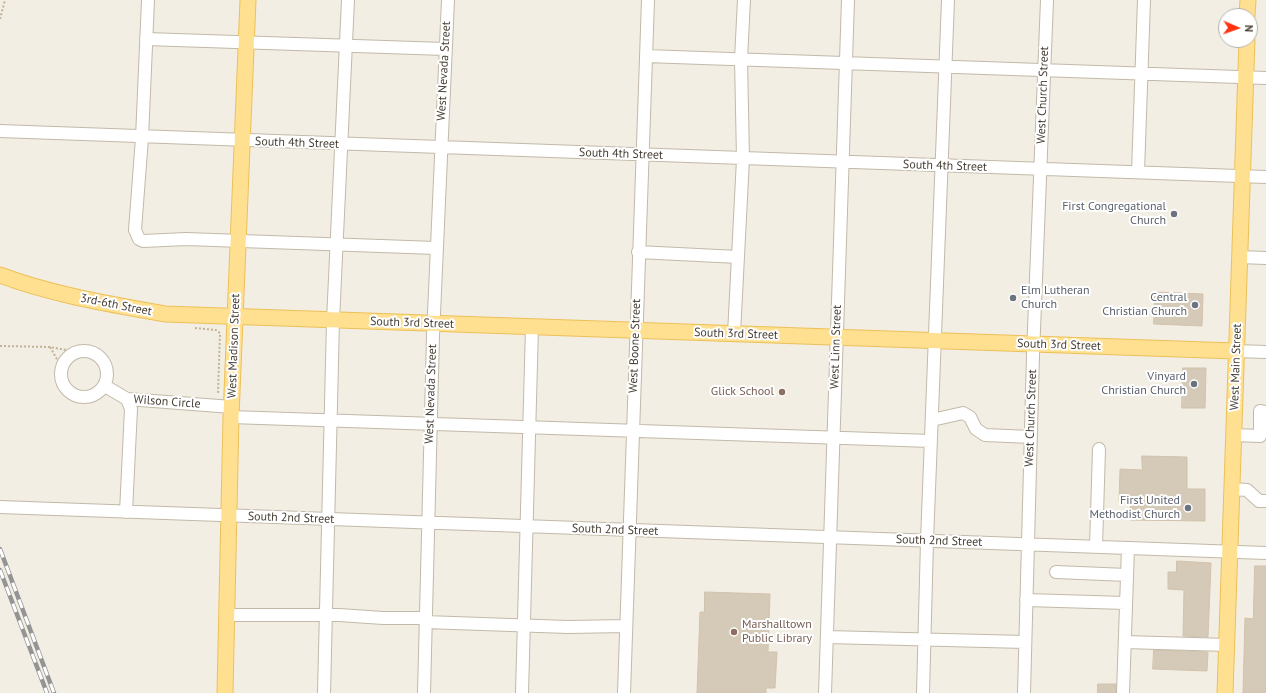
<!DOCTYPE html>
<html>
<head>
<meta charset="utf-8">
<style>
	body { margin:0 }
	#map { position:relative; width:1266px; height:693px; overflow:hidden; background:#f3eee3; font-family:"PT Sans",sans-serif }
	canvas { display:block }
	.north { position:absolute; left:1218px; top:8px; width:40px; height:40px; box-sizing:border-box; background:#fff; border:1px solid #b5b2ad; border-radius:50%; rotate:92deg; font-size:11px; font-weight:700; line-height:16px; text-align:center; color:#453e33 }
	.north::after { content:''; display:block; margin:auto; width:14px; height:18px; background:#ff330f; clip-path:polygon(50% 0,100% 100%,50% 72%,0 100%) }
</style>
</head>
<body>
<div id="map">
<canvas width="1266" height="693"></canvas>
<div class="north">N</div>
</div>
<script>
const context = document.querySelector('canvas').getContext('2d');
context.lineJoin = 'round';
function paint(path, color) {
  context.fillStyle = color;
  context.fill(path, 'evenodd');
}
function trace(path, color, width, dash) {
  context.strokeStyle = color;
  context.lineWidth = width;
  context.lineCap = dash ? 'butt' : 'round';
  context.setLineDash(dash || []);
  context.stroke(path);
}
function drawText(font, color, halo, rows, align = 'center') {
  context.font = font + ' "PT Sans",sans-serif';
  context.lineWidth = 4;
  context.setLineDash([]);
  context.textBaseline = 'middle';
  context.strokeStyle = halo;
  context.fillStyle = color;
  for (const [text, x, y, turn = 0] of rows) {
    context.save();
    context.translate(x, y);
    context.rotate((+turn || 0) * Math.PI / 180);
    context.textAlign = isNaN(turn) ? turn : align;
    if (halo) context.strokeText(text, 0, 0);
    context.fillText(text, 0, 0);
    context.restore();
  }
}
const building = new Path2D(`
	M1155,292L1203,294L1202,326L1154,324Z
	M1183,368H1206L1205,408H1182Z
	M1142,456L1187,457V489H1205V521L1130,520L1131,502L1119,501L1120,469L1142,470Z
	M1177,561L1211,563L1208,637L1183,636L1184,590L1168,589V572H1176Z
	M1255,566H1266V693H1243L1245,618L1253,619Z
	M705,592L770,594L768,652H777L775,688H766V693H697L700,612H704Z
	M1154,650L1208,652L1207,671L1153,669Z
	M1098,684H1116V693H1098Z`);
paint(building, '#d5cab8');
trace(building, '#d1c2ab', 1);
const minor = new Path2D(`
	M148,0L142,138L135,230L139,239L143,241L186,239L436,248
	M146,39L445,49
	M646,56L1266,78
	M0,131L1266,177
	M1138,172L1144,0
	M638,252L738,257
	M1239,257L1266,258
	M734,334L743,159L741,59L744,0
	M61 374a23 23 0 1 1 46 0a23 23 0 1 1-46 0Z
	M1236,351L1266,352
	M105,386L127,399L232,407
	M231,417L931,441
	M932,420L963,413L970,417L976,429L985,435L1031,437
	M1234,435L1260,436V411L1266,412
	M1232,489L1247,490L1259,501H1266
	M0,507L1266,553
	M126,512L131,409L127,399
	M1096,547L1099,449
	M1056,572L1127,575
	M1026,600L1126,603
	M227,615H339L383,618H426
	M425,622L568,627L626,626
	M827,637L1025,642
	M1125,642L1227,645
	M324,693L333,321L348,0
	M424,693L433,336L448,0
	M522,693L532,327
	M624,693L648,0
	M825,693L848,0
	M923,693L927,541L948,0
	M1024,693L1033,355L1047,0
	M1123,693L1128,548`);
const major = new Path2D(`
	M1247,16L1248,0
	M0,275C53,295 110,304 165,314L1236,351
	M225,693L231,417L248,0
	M1225,693L1247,40`);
trace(minor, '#c2b9a8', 14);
trace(major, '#ecc059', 17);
trace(new Path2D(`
	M0,19L5,0
	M195,328L216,330L220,333L218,394
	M0,346L50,347L77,352
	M50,347L62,368`), '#c2b296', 2, [2, 2]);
trace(minor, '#fff', 12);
trace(major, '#ffe091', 15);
const rail = new Path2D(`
	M0,549L54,693
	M0,570L47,693`);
trace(rail, '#949494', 4.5);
trace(rail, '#fff', 3, [9]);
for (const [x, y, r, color] of [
	[1174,214,4,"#6b7280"],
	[1013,298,4,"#6b7280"],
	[1195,305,4,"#6b7280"],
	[1194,384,4,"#6b7280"],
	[782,392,4,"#8d6e63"],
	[1188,508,4,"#6b7280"],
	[734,632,4,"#8d6e63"]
]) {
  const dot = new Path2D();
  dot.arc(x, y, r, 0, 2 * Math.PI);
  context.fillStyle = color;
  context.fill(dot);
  trace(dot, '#fff', 1.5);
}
drawText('12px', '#453e33', '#fff', [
	["West Nevada Street",444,71,-87],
	["West Church Street",1043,95,-88],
	["South 4th Street",297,143,2],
	["South 4th Street",621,154,2],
	["South 4th Street",945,166,2],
	["3rd-6th Street",116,305,11],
	["South 3rd Street",412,323,2],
	["South 3rd Street",736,334,2],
	["South 3rd Street",1059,345,2],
	["West Madison Street",234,346,-88],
	["West Boone Street",635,346,-88],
	["West Linn Street",836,347,-88],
	["West Main Street",1236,367,-88],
	["West Nevada Street",431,394,-88],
	["Wilson Circle",167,402,4],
	["West Church Street",1031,418,-88],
	["South 2nd Street",291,518,2],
	["South 2nd Street",615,530,2],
	["South 2nd Street",939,541,2]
]);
drawText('12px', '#5b616d', '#fff', [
	["First Congregational",1166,207],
	["Church",1166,221],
	["Elm Lutheran",1021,291,"left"],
	["Church",1021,305,"left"],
	["Central",1187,298],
	["Christian Church",1187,312],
	["Vinyard",1186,377],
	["Christian Church",1186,391],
	["First United",1180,501],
	["Methodist Church",1180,515]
], 'right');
drawText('12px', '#785e54', '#fff', [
	["Glick School",774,392],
	["Marshalltown",742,625,"left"],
	["Public Library",742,639,"left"]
], 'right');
</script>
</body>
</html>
